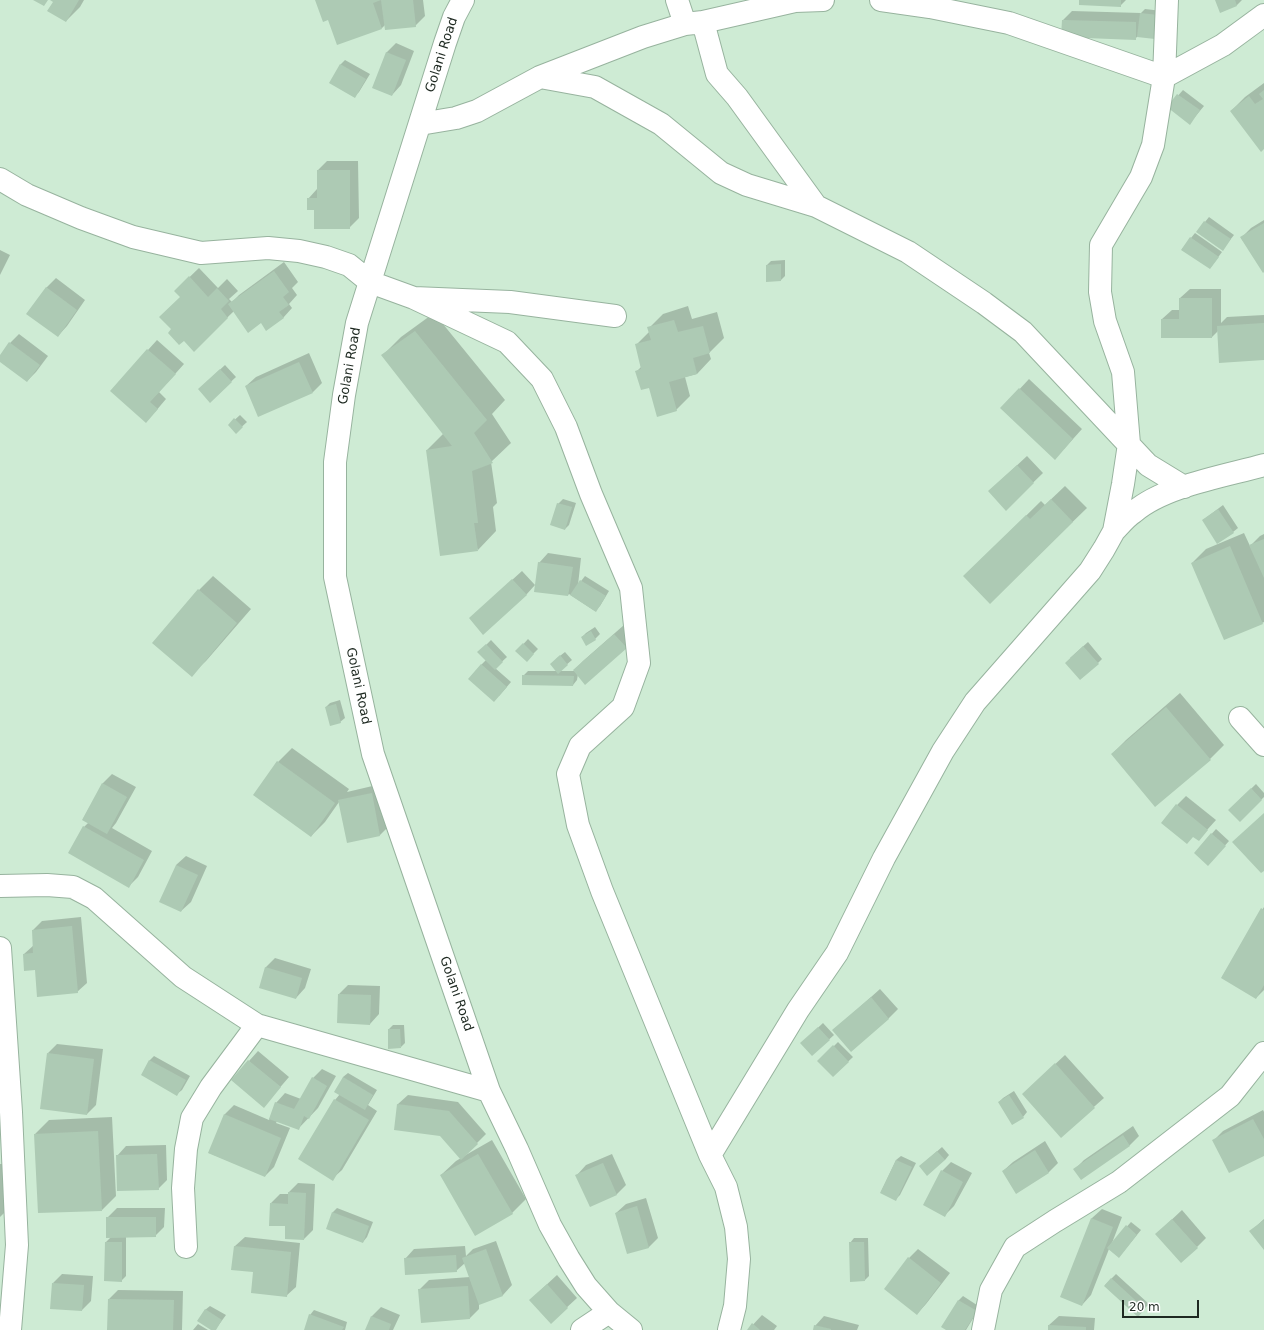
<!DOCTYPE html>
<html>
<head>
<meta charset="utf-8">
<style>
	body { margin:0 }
	#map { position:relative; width:1264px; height:1330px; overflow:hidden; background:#ceebd4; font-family:"DejaVu Sans",sans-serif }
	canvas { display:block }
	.scale { position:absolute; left:1122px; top:1300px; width:77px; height:18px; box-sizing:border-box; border:2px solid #1e2921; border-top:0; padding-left:5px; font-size:12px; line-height:14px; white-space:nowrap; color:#1e2921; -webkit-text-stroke:3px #fff; paint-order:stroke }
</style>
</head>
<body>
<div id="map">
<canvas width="1264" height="1330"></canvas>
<div class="scale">20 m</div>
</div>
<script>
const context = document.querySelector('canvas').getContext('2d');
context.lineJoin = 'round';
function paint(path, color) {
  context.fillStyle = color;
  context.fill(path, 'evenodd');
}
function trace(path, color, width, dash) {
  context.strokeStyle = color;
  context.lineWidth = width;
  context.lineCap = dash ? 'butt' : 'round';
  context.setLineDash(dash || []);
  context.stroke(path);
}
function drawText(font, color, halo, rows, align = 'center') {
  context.font = font + ' "DejaVu Sans",sans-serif';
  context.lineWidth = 4;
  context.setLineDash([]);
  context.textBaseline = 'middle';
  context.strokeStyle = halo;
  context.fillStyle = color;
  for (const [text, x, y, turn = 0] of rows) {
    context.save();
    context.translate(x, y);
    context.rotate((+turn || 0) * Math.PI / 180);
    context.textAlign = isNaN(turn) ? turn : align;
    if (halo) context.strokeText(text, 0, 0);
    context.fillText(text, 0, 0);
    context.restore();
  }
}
paint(new Path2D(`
	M52,0H84L80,7L66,21L54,1Z
	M316,0H423L425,16L415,26L385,25L382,28L329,19Z
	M1080,0H1126L1120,6Z
	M1216,0H1242L1237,5L1221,12Z
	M1145,9L1162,11L1135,39L1063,20L1072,11L1141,13Z
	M396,43L414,51L401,85L392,95L386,53Z
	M345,60L370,74L359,92L355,96L331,82L341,64Z
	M1264,83V148L1231,111L1245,97Z
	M1183,90L1204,106L1190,123L1168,107Z
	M327,161H358L359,218L349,228L315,209L308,199L317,189L318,170Z
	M1209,217L1234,235L1223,249L1197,232Z
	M1264,220V271L1241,238L1251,228Z
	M1195,233L1222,252L1210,268L1182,249Z
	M0,250L10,255L0,275Z
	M785,260V276L781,280L767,281V265L771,261Z
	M284,262L298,282L292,288L297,295L289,304L292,308L283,318L261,322L234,311L194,350L173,329L181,297L175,291L199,268L218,288L227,279L238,291L229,299L232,302L239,295Z
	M56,278L85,300L67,326L58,336L46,288Z
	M1190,289H1221V323L1227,317L1264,315V359L1218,331L1212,337H1162V319L1172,310H1180V298Z
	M688,306L692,319L717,312L724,338L709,353L711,359L697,374L685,377L690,396L676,410L650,386L637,371L642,366L636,345L650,331L649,328L663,314Z
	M434,313L505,400L492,414L511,443L491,462L497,503L493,507L496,531L478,550L427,450L444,433L383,355L401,337Z
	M19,334L48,356L36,372L27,381L0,360V357L10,343Z
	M157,340L184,364L159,392L166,399L155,412L111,391Z
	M309,353L322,383L313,392L246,386L256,377Z
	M225,365L236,377L210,401L199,389Z
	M1029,379L1082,429L1064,449L1002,408Z
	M240,415L247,422L236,432L229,425Z
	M1027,456L1043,473L1006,509L999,482Z
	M1065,486L1087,508L990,602L979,562L1041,501L1045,505Z
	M563,499L576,503L569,525L565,529L558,504Z
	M1223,505L1238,528L1233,532L1203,520Z
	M1244,533L1250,546L1260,536L1264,534V622L1225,639L1192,563L1206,549Z
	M548,553L581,558L578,585L585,576L609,591L600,606L595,611L569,594L568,595L539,563Z
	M522,571L535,585L526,595L470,618Z
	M213,576L251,609L206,661L191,675L199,590Z
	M624,625L635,638L626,647L578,674L577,680L573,685L523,676L528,671H558L556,659L565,652L572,660L559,671H575L574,670L583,661Z
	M595,627L600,634L595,639L586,644L582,637L586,633Z
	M528,639L538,649L527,660L517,651Z
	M491,640L507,657L495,668L511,682L499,696L481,665L486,660L479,652Z
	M1088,642L1102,659L1098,663L1070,658Z
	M1180,693L1224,745L1210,759L1112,754L1126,740Z
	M340,700L345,718L340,722L326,707L330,703Z
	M292,748L349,789L347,792L381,784L389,826L380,835L348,842L339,802L325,822L311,836L278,762Z
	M112,774L136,787L116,823L112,828L152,851L138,877L129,886L84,827L89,822L83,819L103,783Z
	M1256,784L1264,793V797L1240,820L1229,810Z
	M1186,796L1216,820L1198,840L1177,805Z
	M1216,829L1229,841L1212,860L1195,853Z
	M186,856L207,866L191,902L181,911L176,865Z
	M1264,907V990L1256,998L1222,977Z
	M81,917L87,983L77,992L36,969L24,954L34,945L33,930L42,921Z
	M275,958L311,969L305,988L296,998L260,987L266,967Z
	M348,985L380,986L379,1014L370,1024L339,994Z
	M880,989L898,1009L888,1019L834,1030Z
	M823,1023L834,1035L812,1055L806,1039Z
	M393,1025H404L405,1043L401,1047L389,1029Z
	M838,1042L853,1057L833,1076L819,1061Z
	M57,1044L103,1049L96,1105L87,1114L48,1053Z
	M258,1051L289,1077L264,1106L249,1061Z
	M1065,1055L1104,1098L1061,1136L1023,1094Z
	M154,1056L190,1076L182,1090L177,1094L142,1075L150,1060Z
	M322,1069L336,1076L318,1108L298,1129L277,1121L276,1123L290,1128L274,1167L265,1176L209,1153L225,1114L234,1105L269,1120L276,1103L285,1093L301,1099L313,1078Z
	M348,1073L377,1090L368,1105L377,1111L342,1170L332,1179L335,1100L340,1094L343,1077Z
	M1014,1091L1027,1112L1023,1117L999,1102L1003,1098Z
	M408,1095L458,1102L486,1134L464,1156L492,1140L526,1199L512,1213L441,1175L456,1161L461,1158L440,1135L395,1129L398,1104Z
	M1263,1110L1264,1112V1154L1214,1140L1223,1131Z
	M112,1117L116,1196L102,1210L35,1134L49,1120Z
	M1133,1126L1139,1136L1130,1145L1081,1178L1075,1169L1084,1160Z
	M1045,1141L1058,1163L1049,1172L1017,1192L1003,1171L1013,1162Z
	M166,1145L167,1180L158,1189L117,1156L126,1146Z
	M942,1147L949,1155L945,1160L925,1162Z
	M612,1154L626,1185L617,1194L590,1206L577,1175L586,1165Z
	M901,1156L916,1163L900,1195L896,1199L881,1192L896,1160Z
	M951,1162L972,1173L954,1206L944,1216L942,1171Z
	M0,1164H4L6,1211L0,1217Z
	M298,1183L315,1184L313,1230L304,1239H286V1225L271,1203L280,1194H289V1192Z
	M646,1198L658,1238L649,1247L628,1253L616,1213L626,1204Z
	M117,1208H165L164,1227L155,1236L126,1237V1276L121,1281L106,1242L111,1237L107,1218Z
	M337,1208L373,1222L367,1237L363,1242L327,1228L333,1212Z
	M1102,1209L1122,1217L1112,1243L1131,1222L1141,1230L1123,1252L1109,1249L1091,1295L1082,1305L1061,1296L1092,1218Z
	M1182,1210L1206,1238L1197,1247L1166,1225Z
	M1264,1219V1248L1251,1231Z
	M245,1237L300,1243L296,1287L286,1296L254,1271L232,1269L235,1246Z
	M854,1238H868L869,1276L865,1280L850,1243Z
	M496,1241L512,1285L503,1295L479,1304V1309L470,1318L419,1290L429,1280L470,1277L465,1263L456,1271L405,1259L414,1249L465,1246L466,1256L473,1249Z
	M918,1249L950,1273L926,1304L917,1314L909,1258Z
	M62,1274L93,1276L91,1301L82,1310L53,1283Z
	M1116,1274L1149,1304L1138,1315L1105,1285Z
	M557,1275L577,1298L551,1322L530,1300Z
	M118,1290L183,1291L182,1330H108L109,1299Z
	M963,1296L980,1307L966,1330H948L943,1326L959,1300Z
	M210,1306L226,1315L215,1330H213L205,1310Z
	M381,1307L400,1315L393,1330H366L372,1316Z
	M314,1310L347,1322L345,1330H305L310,1315Z
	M762,1315L777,1326L774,1330H748Z
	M824,1316L859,1325L857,1330H814L815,1326Z
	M1059,1316L1095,1318L1094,1330H1049V1325Z
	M198,1324L208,1330H193Z`), '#0003');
paint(new Path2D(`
	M33,0H48L44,6Z
	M50,0H79L66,22L47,11L53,2Z
	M315,0H381L373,3L382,29L337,45L328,20L323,22Z
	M381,0H413L416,27L385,30Z
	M1079,0H1121V7L1079,5Z
	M1215,0H1235L1237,6L1220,13Z
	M1140,13L1158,15L1155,39L1137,37Z
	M1062,20L1136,22V40L1061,37Z
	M386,52L406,60L392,96L372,88Z
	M340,64L366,79L355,98L329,83Z
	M1264,90V149L1261,152L1230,111L1249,96L1255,104L1263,99L1259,94Z
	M1177,94L1200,110L1190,125L1167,107Z
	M317,170H350V229H314V210H307V198H317Z
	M1204,221L1231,239L1223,251L1196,232Z
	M1264,223V272L1263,273L1240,237Z
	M1190,237L1219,257L1210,269L1181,250Z
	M781,264V281L766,282V265Z
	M274,271L289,292L283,297L289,305L279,312L284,318L266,331L261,323L248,333L228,304Z
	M189,276L208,297L217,288L229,301L221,309L228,318L194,352L184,341L179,345L168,333L171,329L159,317L180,297L174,291Z
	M46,287L77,310L58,337L26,314Z
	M1179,298H1212V338H1161V319H1179Z
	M674,320L678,332L703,326L710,353L693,358L697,374L669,382L677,411L657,417L649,388L641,390L635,371L641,369L635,344L651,340L647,327Z
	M1264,323V360L1219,363L1217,326Z
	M415,331L487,420L474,433L493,463L472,471L478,523H474L478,551L440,556L426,450L452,446L381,355Z
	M9,342L40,365L27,382L0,362V355Z
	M147,349L176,374L150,402L158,409L146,423L110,391Z
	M299,362L313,393L258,417L245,386Z
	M220,369L232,382L210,403L198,389Z
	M1019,388L1073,439L1055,460L1000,408Z
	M234,418L243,427L236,434L228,425Z
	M1017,465L1034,483L1006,511L988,491Z
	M1051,499L1073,522L990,604L963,576L1026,515L1030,519Z
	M557,503L572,507L565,530L550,525Z
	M1218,509L1234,533L1217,544L1202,520Z
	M1264,539V578L1249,545Z
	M1230,546L1263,624L1224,640L1191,563Z
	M538,562L573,567L568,596L534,592Z
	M512,579L527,595L483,635L469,618Z
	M580,580L606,596L596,612L570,595Z
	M198,589L237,623L192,677L152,643Z
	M591,631L596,640L586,646L581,637Z
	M614,634L627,648L585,685L573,670Z
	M523,643L534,654L527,662L515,651Z
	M486,644L503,662L495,670L477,652Z
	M1083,646L1099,664L1080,680L1065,663Z
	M560,655L568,665L558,674L550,664Z
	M481,664L507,687L494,702L468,679Z
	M522,675L574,676L573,686L522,685Z
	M336,704L341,723L330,726L325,707Z
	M1166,707L1211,760L1155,807L1111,754Z
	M277,761L335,803L311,837L253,795Z
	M102,783L127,797L107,834L82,820Z
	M1251,788L1262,800L1240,822L1228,810Z
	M372,793L380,836L347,843L338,800Z
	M1176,804L1208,830L1199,841L1193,837L1187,844L1161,823Z
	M1264,813V871L1261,873L1232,842Z
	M83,826L144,860L129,888L68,853Z
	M1211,833L1226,846L1208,866L1194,853Z
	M176,865L198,875L181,912L159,902Z
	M1261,908L1264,910V985L1256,999L1221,978Z
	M72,926L78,993L37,997L35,970L24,971L23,954L33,953L32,930Z
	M265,967L302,978L296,999L259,988Z
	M338,994L371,995L370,1025L337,1023Z
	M871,997L889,1019L851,1052L832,1030Z
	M818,1027L830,1040L812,1056L800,1043Z
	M388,1029H400L401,1048L388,1049Z
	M833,1045L849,1062L833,1077L817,1061Z
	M47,1053L94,1059L87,1115L40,1109Z
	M149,1060L186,1080L177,1096L141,1075Z
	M248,1060L281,1087L264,1108L231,1080Z
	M1055,1063L1095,1108L1061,1138L1022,1094Z
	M312,1077L327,1086L309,1119L304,1116L299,1130L269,1119L275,1102L294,1109Z
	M343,1077L373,1095L365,1110L334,1092Z
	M1009,1095L1024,1118L1012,1125L998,1102Z
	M334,1099L369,1120L333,1181L298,1159Z
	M397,1104L449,1111L478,1144L461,1160L440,1136L394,1130Z
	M224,1114L281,1138L265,1177L208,1153Z
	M1253,1119L1264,1139V1156L1229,1173L1212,1140Z
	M98,1131L102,1211L38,1213L34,1134Z
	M1123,1135L1130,1146L1081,1180L1073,1169Z
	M1035,1150L1049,1173L1016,1194L1002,1171Z
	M937,1151L945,1160L927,1176L919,1166Z
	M157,1154L159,1190L117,1191L116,1155Z
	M478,1154L513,1214L475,1236L440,1175Z
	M896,1160L912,1167L896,1201L880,1193Z
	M603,1163L617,1195L590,1207L575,1175Z
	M941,1170L963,1182L945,1217L923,1205Z
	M288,1192L306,1193L304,1240L285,1239V1226H269L270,1203L288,1204Z
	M637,1206L649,1248L627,1254L615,1213Z
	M332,1212L369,1226L363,1243L326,1229Z
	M106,1217H156V1237L106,1238Z
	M1091,1218L1113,1227L1082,1306L1060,1297Z
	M1172,1219L1198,1248L1181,1263L1155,1234Z
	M1264,1220V1250L1249,1231Z
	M1126,1225L1137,1235L1119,1258L1107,1248Z
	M105,1242H122V1282L104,1281Z
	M849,1242H864L865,1281L850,1282Z
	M234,1246L291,1252L287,1297L251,1293L253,1272L231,1270Z
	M486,1249L503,1296L479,1305L462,1258Z
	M456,1255L457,1272L405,1275L404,1258Z
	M908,1257L941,1283L917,1315L884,1289Z
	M1111,1278L1145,1309L1138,1317L1104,1286Z
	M52,1283L84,1285L82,1311L50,1309Z
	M547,1284L568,1308L551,1324L529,1300Z
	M468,1286L470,1319L421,1323L418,1289Z
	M108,1299L174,1300L173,1330H107Z
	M958,1300L977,1311L965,1330H946L941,1327Z
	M205,1309L222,1320L216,1330H211L197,1321Z
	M309,1314L344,1327L342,1330H304Z
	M371,1316L391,1324L389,1330H365Z
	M752,1323L760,1330H747Z
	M814,1325L831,1329V1330H813Z
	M1048,1325L1086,1327V1330H1048Z`), '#adcab4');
const minor = new Path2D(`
	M463,0L454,17L445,43L357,323L344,395L335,462V577L373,754L489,1091L517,1149L550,1225L569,1259L586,1286L609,1312L631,1330
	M677,0L685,24
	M881,0L930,7L1009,23L1164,77L1223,45L1264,15
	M703,22L717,74L737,97L816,206L908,252L984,303L1023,332L1148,465L1184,487
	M540,77L595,87L661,124L721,173L747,185L816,206
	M420,124L456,118L477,111L540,77L643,37L685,24L703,22L795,1L823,0
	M0,179L27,195L81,218L133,237L201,253L268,248L299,251L326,257L349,265L370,282L414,298L510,302L615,316
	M414,298L507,342L542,379L566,427L591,494L631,588L639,663L623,707L580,746L568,774L578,825L602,891L710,1155L726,1187L736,1227L739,1259L735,1306L729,1330
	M1114,531C1120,525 1126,517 1134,512C1164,486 1225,476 1264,465
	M1240,718L1264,745
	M0,886L47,885L73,887L94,898L183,977L257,1025L489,1091
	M0,948L11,1112L17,1245L10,1330
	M710,1155L798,1010L837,953L884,858L943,751L975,702L1090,571L1104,549L1114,531L1123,484L1129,444L1123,372L1105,321L1100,292L1101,245L1141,177L1153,145L1164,77L1167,0
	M186,1247L183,1188L186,1149L192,1118L211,1087L257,1025
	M582,1330L609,1312
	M983,1330L991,1290L1015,1247L1055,1221L1119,1182L1230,1096L1264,1053`);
trace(minor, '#97b39e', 24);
trace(minor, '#fff', 22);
drawText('13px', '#1e2921', '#fff', [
	["Golani Road",442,55,-72],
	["Golani Road",350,366,-80],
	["Golani Road",358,686,78],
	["Golani Road",456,994,71]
]);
</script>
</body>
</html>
